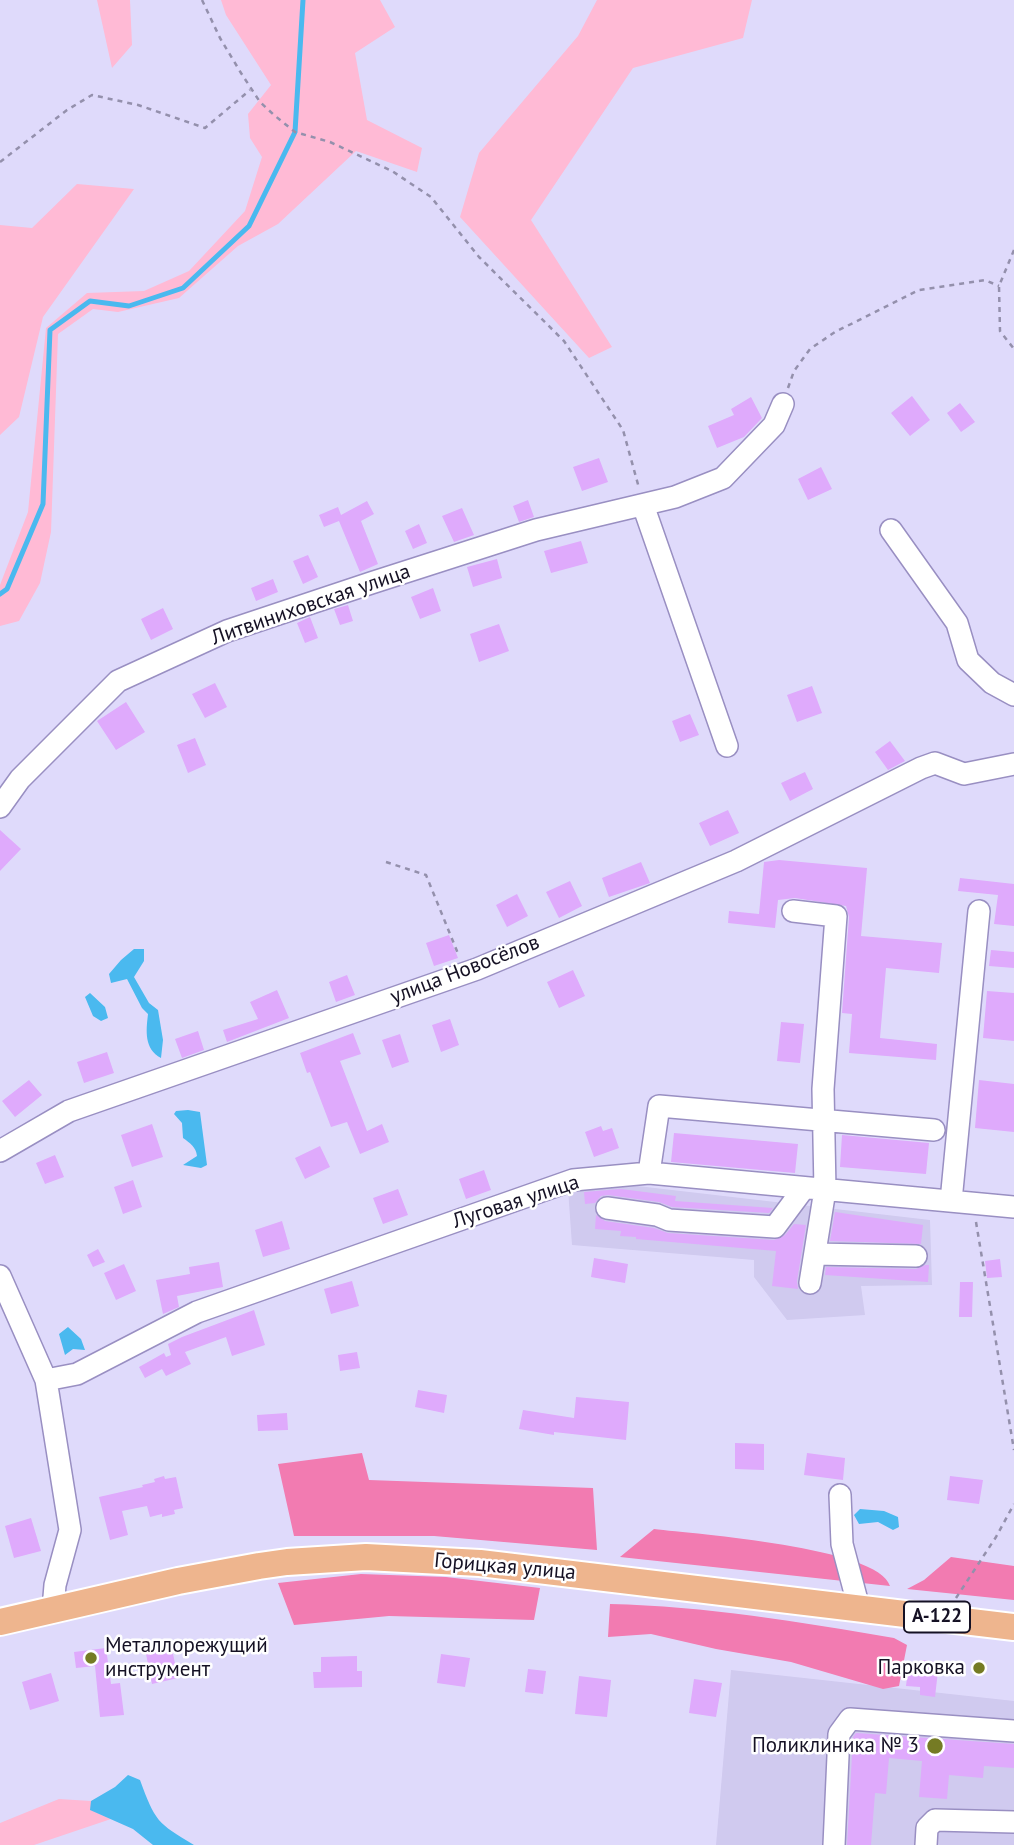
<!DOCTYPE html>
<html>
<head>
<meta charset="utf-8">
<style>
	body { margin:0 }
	canvas { display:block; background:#dfdafb }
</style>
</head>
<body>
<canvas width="1014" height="1845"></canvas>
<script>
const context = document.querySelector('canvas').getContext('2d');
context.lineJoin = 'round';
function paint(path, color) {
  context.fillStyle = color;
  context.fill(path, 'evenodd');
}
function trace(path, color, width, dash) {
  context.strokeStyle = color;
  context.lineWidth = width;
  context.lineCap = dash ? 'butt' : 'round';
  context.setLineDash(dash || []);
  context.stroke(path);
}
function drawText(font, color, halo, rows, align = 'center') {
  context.font = font + ' "PT Sans",sans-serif';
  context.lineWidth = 5;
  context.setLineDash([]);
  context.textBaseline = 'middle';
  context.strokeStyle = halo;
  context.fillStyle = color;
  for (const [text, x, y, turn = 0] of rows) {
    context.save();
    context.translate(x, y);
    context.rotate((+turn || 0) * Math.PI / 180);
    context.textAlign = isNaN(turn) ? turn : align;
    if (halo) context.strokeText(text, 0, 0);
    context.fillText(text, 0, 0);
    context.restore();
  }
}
paint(new Path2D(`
	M612,1183L930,1220L932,1285L861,1286L865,1315L787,1320L754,1277V1260L572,1245L568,1189Z
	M731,1670L1014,1701V1845H716Z`), '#d0caef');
paint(new Path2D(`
	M97,0H130L132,45L112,68Z
	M221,0H380L395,27L355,53L367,120L422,148L417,172L356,151L278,224L238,246L179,298L118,312L93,309L58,334L51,532L40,583L19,621L0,626V585L28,512L46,328L87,293L144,291L189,271L245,211L262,157L250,138L248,114L271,85L226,15Z
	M597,0H752L743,38L633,68L531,220L612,347L589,358L460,217L479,153L578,36Z
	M77,184L134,189L43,317L19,417L0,435V225L32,228Z
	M59,1799L91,1801V1810L111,1819L34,1845H0V1823Z`), '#ffbad5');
paint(new Path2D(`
	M362,1453L369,1480L593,1488L597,1550L434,1536H294L278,1464Z
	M654,1529C695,1534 879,1547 890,1586L620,1557Z
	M951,1557L1014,1566V1600L907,1589L924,1580Z
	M361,1574L446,1577L540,1588L534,1620L389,1616L294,1625L278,1583Z
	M610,1604C705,1606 800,1622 894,1638L907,1645L899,1686L883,1689L791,1662L716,1649L651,1634L608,1637Z`), '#f27bb1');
paint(new Path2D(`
	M134,949H144V961L134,977L149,1003L158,1010L163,1040L161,1058C144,1049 146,1031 148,1014L142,1008L127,979L111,983L109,974L121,960Z
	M90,993L105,1007L108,1018L101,1021L93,1016L85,997Z
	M188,1110L200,1112L207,1165L201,1168L183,1165L197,1156C196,1147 190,1143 183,1138L182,1123L174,1114L176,1111Z
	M68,1327L81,1339L85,1350L73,1349L65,1355L59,1334Z
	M860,1509L884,1511L898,1517L899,1527L893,1530L878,1522L859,1524L854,1515Z
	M128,1775L140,1780C155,1821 157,1823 194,1845H153L133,1829L90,1810L91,1801L115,1787Z`), '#4ab9ef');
trace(new Path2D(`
	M0,594L7,589L43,504L50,330L90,301L129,306L183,288L249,226L295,132L303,0`), '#4ab9ef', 5);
paint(new Path2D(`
	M912,396L930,420L910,436L891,413Z
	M751,397L762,418L744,437L717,448L708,426L734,415L731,409Z
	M960,403L975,422L961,432L947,413Z
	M599,458L608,482L582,491L573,467Z
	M821,467L832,489L808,500L798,479Z
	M528,500L534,517L519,522L513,506Z
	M367,501L374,514L361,521L378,564L360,572L339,521L324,527L319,515L338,507L341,515Z
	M462,508L474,535L454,542L442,516Z
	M419,524L427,543L413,549L405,531Z
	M581,541L588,563L551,573L544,551Z
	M308,555L318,577L303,584L293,561Z
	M497,559L502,578L473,587L467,567Z
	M273,579L278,592L256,601L251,588Z
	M433,588L441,611L420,619L411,597Z
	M348,605L353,621L340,625L334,609Z
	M163,608L173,629L151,640L141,619Z
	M310,617L318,638L305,643L297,623Z
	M499,624L509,651L479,662L470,634Z
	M215,683L227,707L205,718L192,694Z
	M812,686L822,713L797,722L787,695Z
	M126,702L145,732L116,750L97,721Z
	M690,714L699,735L680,742L672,721Z
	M195,738L206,765L188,773L177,745Z
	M890,741L905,761L888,770L875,752Z
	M805,772L813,789L790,801L781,783Z
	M728,810L739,833L710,846L699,823Z
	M0,830L21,849L0,871Z
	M779,860L867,868L861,936L942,943L939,973L886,968L880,1038L937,1044L936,1060L849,1053L852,1014L842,1013L849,917L846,906L795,898L778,900L775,928L728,923L729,911L759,914L764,862Z
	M641,862L650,883L609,897L602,878Z
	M960,878L1014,884V926L994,924L998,895L958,891Z
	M570,881L582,906L559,918L546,892Z
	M517,894L528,916L507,927L496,905Z
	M449,935L458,958L434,966L426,943Z
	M991,950L1014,952V968L989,966Z
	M573,970L585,996L559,1008L547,982Z
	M347,975L355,995L336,1002L329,982Z
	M277,990L289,1018L227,1042L223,1030L258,1019L250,1002Z
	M987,991L1014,993V1041L983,1038Z
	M450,1019L459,1045L441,1052L432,1025Z
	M781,1022L804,1024L800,1063L777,1061Z
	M198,1031L204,1050L182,1058L175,1039Z
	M353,1033L361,1054L340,1061L367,1131L382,1124L389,1142L360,1154L347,1122L331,1127L310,1072L307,1073L300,1053Z
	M400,1034L409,1062L392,1068L382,1040Z
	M107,1052L114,1073L84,1083L77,1062Z
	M29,1080L42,1095L15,1117L2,1101Z
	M979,1080L1014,1084V1132L975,1128Z
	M152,1124L163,1157L132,1167L121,1135Z
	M601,1126L603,1131L612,1128L619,1148L594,1157L585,1132Z
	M674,1133L798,1144L795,1173L671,1162Z
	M842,1135L929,1143L926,1174L840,1167Z
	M320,1146L330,1167L305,1179L295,1158Z
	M55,1155L64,1177L45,1184L36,1163Z
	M484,1170L491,1190L466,1199L459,1179Z
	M133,1180L142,1207L123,1214L114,1187Z
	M398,1189L408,1215L383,1224L373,1198Z
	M621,1189L676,1196L675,1201L773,1208L769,1213L672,1207L659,1202L608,1195L601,1196L595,1203L585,1204L584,1192Z
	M835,1212L923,1225L921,1244L830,1241Z
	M596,1215L605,1221L654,1228L668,1233L774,1240L785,1235L794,1224L806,1225L797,1281L798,1289L772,1286L776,1251L636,1239V1237L620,1236L621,1231L595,1229Z
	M282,1221L290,1249L263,1257L255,1230Z
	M98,1249L105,1262L93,1267L87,1255Z
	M594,1258L628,1264L625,1283L591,1277Z
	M1000,1259L1002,1277L987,1278L985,1261Z
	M219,1262L223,1287L177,1296L179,1307L163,1314L156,1280L190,1274L189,1267Z
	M124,1264L136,1291L116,1300L104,1273Z
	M925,1265H929L928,1282L825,1275L826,1267L916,1269Z
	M352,1281L359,1306L331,1314L324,1289Z
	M960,1282H973L972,1317H959Z
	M254,1310L265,1345L232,1356L226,1337L185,1352L191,1364L166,1376L162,1369L145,1378L139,1367L164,1353L166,1357L171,1355L168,1344L182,1337Z
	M357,1352L360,1368L340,1371L338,1355Z
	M418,1390L447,1395L444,1413L415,1407Z
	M576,1397L629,1402L626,1440L554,1432V1435L519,1429L523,1410L574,1418Z
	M287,1413L288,1430L258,1431L257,1415Z
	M735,1443L764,1444V1470L735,1469Z
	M807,1453L845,1458L843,1480L804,1475Z
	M164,1476L165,1479L176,1477L183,1508L174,1510L175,1514L162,1517V1514L150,1517L147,1506L122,1511L128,1535L110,1540L99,1497L143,1487L142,1485L155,1482L154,1479Z
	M950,1476L983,1480L979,1504L947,1500Z
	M31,1518L41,1551L14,1558L5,1526Z
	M106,1648L111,1684L120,1683L124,1715L100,1717L95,1666L76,1668L74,1652Z
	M172,1649L178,1678L152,1684L146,1654Z
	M441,1654L470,1658L465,1687L437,1683Z
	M357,1656V1671H362V1687L314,1688L313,1672H321V1657Z
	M922,1660L939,1662L935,1697L920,1695V1687L906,1686L908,1670L921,1672Z
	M528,1669L546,1671L543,1694L525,1692Z
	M51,1673L59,1701L30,1710L22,1682Z
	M579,1676L611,1680L607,1717L575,1714Z
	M694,1679L722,1683L716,1717L689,1713Z
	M856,1733L1014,1744V1768L984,1766L983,1778L949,1775L947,1799L919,1797L922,1761L889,1758L886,1794L875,1793L871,1845H847L853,1737Z`), '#dfaafc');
const minor = new Path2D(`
	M643,505L727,746
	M891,530L957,623L968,660L992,683L1014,695
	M0,807L20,779L118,681L227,631L371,583L536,530L675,497L723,478L774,425L783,404
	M793,911L836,916L823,1089L825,1190L810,1283
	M0,1151L69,1111L477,969L736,861L921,768L935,763L964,774L1014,764
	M649,1173L659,1106L934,1130
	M951,1201L979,911
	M607,1208L657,1215L669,1220L775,1227L804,1188
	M815,1254L916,1256
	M0,1276L46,1380L70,1530L55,1585L53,1609
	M46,1380L77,1374L197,1312L573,1180L649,1173L1014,1207
	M840,1495L842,1544L859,1608
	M834,1845L839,1734L850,1719L1014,1731
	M926,1845L927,1828L935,1820L1014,1822`);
const major = new Path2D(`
	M0,1622L178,1581L259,1566L287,1562L366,1557L480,1563L1014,1627`);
trace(minor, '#998fc2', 24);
trace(major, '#fff', 30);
trace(new Path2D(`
	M202,0L220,38L241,73L260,102L274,115L295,132L330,142L392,171L431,197L479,257L564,341L623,430L639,488
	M0,162L67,110L92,95L138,105L205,128L250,90
	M1014,250L999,286L1000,331L1014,349
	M788,388L794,371L810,349L835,332L919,290L985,280L999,286
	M386,862L426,875L459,956
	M976,1222L1014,1450
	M956,1598L996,1537L1014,1504`), '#9490ac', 2.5, [5, 5]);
trace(minor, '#fff', 21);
trace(major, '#eeb58e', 26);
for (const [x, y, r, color] of [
	[91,1658,7,"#757b24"],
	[979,1668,7,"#757b24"],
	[935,1746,9,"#757b24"]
]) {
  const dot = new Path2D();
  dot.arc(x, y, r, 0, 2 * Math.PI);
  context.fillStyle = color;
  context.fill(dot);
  trace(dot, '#fff', 2.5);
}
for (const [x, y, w] of [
	[937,1617,66]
]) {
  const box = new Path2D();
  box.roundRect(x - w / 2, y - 15.5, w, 31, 5);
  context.fillStyle = '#fff';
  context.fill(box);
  trace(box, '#151124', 2);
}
drawText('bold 19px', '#151124', null, [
	["А-122",937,1617]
]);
drawText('21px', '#151124', '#fff', [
	["Литвиниховская улица",311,605,-19],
	["улица Новосёлов",465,970,-21],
	["Луговая улица",516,1202,-18],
	["Горицкая улица",505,1567,5]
]);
drawText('21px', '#151124', '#fff', [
	["Металлорежущий",105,1646,"left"],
	["инструмент",105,1670,"left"],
	["Парковка",965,1668],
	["Поликлиника № 3",919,1746]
], 'right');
</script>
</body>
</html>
